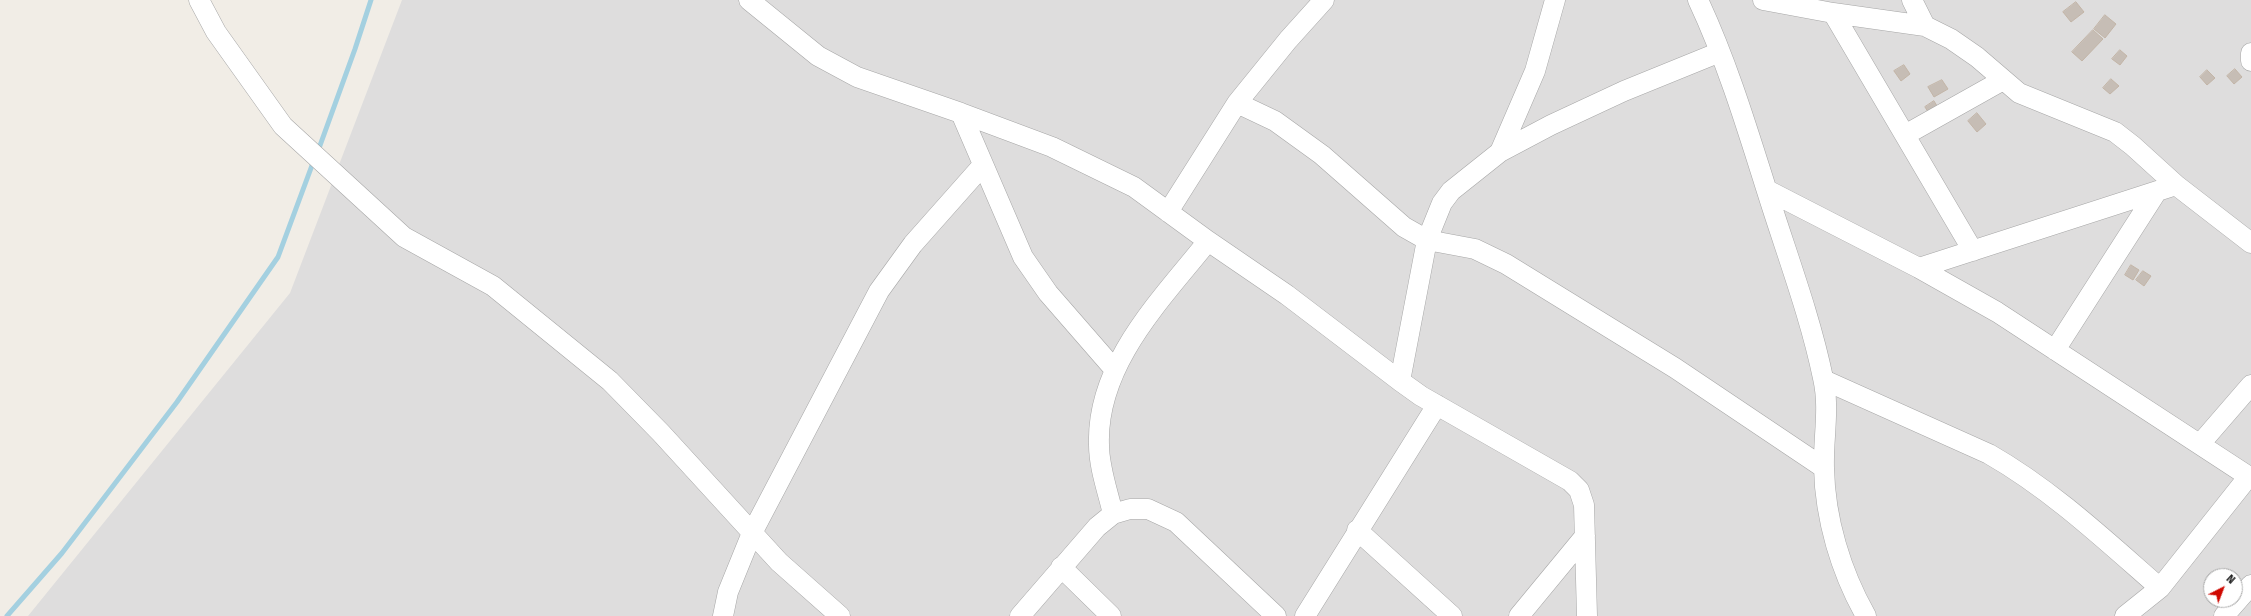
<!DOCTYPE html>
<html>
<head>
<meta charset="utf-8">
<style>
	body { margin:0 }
	#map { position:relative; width:2251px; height:616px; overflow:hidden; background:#f1ede6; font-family:"Fira Sans",sans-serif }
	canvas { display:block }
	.north { position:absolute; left:2203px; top:568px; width:40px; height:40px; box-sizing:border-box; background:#fff; border:1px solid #a6a6a6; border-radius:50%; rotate:42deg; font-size:11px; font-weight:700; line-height:16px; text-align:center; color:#202020 }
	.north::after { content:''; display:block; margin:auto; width:14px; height:18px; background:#cf0800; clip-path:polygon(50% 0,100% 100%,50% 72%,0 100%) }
</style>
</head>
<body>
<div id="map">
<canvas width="2251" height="616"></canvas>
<div class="north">N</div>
</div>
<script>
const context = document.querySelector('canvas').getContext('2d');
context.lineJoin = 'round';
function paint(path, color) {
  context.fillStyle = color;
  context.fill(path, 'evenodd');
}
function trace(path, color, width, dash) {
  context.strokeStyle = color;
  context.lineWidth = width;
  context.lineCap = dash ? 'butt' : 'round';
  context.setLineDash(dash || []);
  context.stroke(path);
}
paint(new Path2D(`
	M402,0H2251V616H28L290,293ZM2211,576H2235V600H2211Z`), '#dedddd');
trace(new Path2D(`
	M318,151L355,49L371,0
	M7,616L62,553L177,402L278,257L314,160`), '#a4d0e0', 5);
const building = new Path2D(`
	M2076,2L2084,12L2071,22L2063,12Z
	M2105,15L2116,24L2105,38L2094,29Z
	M2093,30L2103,39L2082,61L2072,52Z
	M2120,50L2127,56L2120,65L2112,59Z
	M1904,65L1910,74L1901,81L1894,71Z
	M2235,69L2242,77L2234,84L2227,76Z
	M2207,70L2215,78L2207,85L2200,77Z
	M2111,79L2119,86L2110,94L2103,88Z
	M1942,80L1948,89L1934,97L1928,87Z
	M1934,101L1942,114L1933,120L1925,107Z
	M1977,113L1986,124L1977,132L1968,121Z
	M2131,265L2139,270L2133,280L2125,275Z
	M2143,271L2151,276L2144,286L2136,280Z`);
paint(building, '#c6bdb5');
trace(building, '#c3b5a7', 1);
const street = new Path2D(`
	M199,0L216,32L283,126L404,237L493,286L610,381L661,433L779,562L840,616
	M749,0L818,56L857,77L961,113L1052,147L1134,187L1208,241L1287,295L1400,381
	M1698,0C1729,66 1750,138 1772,207C1790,263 1811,320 1823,378C1830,408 1823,438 1824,468C1825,519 1841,572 1866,616
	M1763,0L1833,13L1925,26L1951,39L1977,57L2019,93L2115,132L2133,146L2176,185L2251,243
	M1912,0L1925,26
	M1833,13L1973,251
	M2251,53V61
	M1237,103L1275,121L1322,155L1404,227L1427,240L1475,249L1506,264L1675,368L1824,468
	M961,113L1023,257L1048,293L1115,370
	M1905,135L2003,80
	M1500,152L1535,71L1555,0
	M1767,190L1919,268L1997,312L2251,478
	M1168,212L1237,103L1288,40L1324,0
	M1919,268L2176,185
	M2055,350L2157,191
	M1824,380L1989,454C2052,490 2105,540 2160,588
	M2200,444L2251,385
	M1113,514C1108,492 1099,468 1099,445C1096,364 1161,300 1208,241
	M1357,530L1452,616
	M1061,567L1111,616
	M723,616L728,592L752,533L879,291L913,244L983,165
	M1020,616L1097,527L1113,514L1130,509H1148L1176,522L1276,616
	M1305,616L1437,405
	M1519,616L1585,536
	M1587,616L1584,505L1579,490L1570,481L1421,396L1400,381L1427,240L1442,203L1451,191L1500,152L1551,125L1624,91L1720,52
	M2125,616L2160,588L2249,476
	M2224,616L2251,585`);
trace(street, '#a7a7a7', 21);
trace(street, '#fff', 20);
</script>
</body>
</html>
